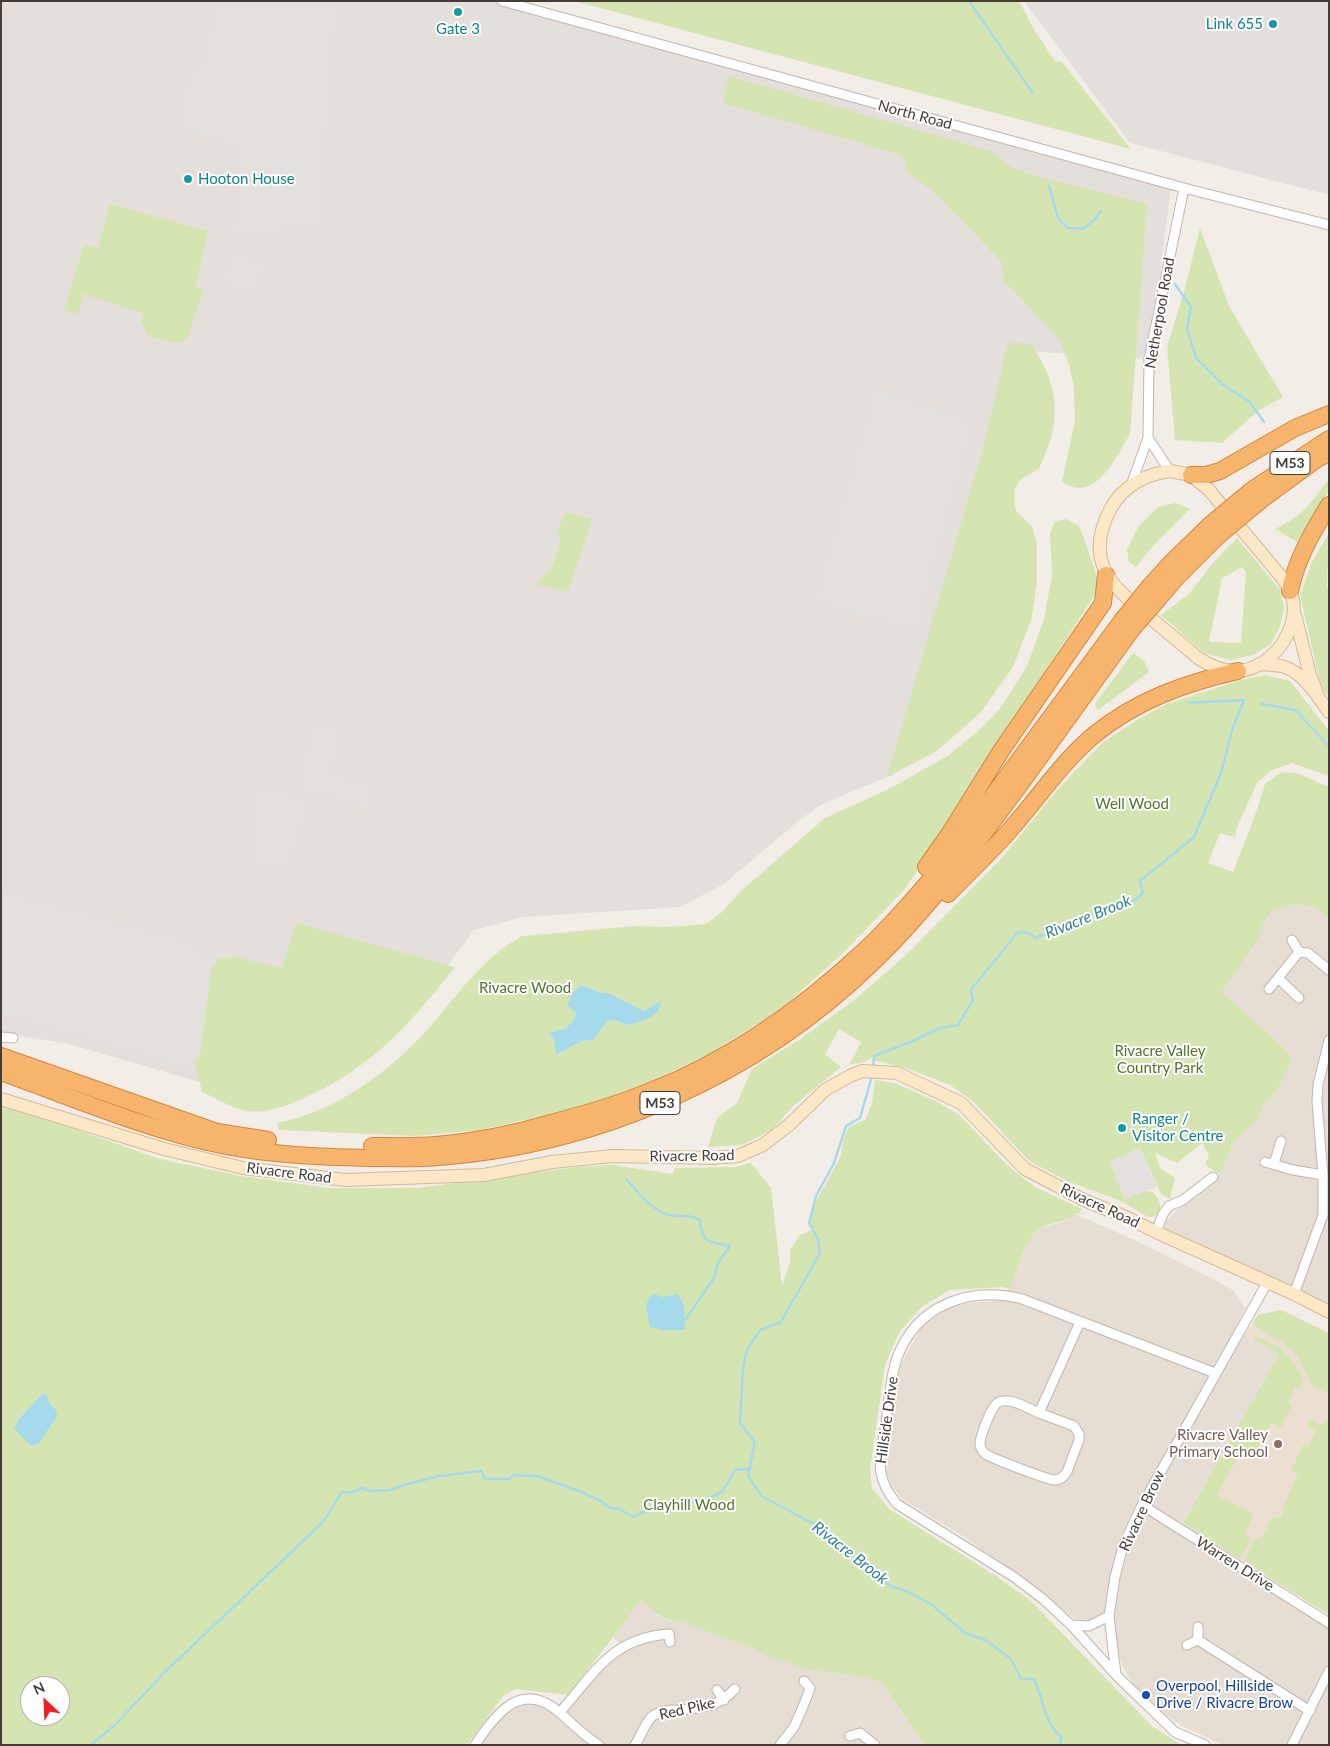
<!DOCTYPE html>
<html>
<head>
<meta charset="utf-8">
<style>
	body { margin:0 }
	#map { position:relative; width:1330px; height:1746px; overflow:hidden; background:#f2ede6; font-family:Lato,sans-serif }
	canvas { display:block }
	.frame { position:absolute; inset:0; border:2px solid #453d36; pointer-events:none }
	.north { position:absolute; left:20px; top:1676px; width:50px; height:50px; box-sizing:border-box; background:#fff; border:1px solid #b5b1af; border-radius:50%; rotate:335deg; font-size:14px; font-weight:700; line-height:20px; text-align:center; color:#453d36 }
	.north::after { content:''; display:block; margin:auto; width:18px; height:22px; background:#f01f20; clip-path:polygon(50% 0,100% 100%,50% 72%,0 100%) }
</style>
</head>
<body>
<div id="map">
<canvas width="1330" height="1746"></canvas>
<div class="frame"></div>
<div class="north">N</div>
</div>
<script>
const context = document.querySelector('canvas').getContext('2d');
context.lineJoin = 'round';
function paint(path, color) {
  context.fillStyle = color;
  context.fill(path, 'evenodd');
}
function trace(path, color, width, dash) {
  context.strokeStyle = color;
  context.lineWidth = width;
  context.lineCap = dash ? 'butt' : 'round';
  context.setLineDash(dash || []);
  context.stroke(path);
}
function drawText(font, color, halo, rows, align = 'center') {
  context.font = font + ' Lato,sans-serif';
  context.lineWidth = 4;
  context.setLineDash([]);
  context.textBaseline = 'middle';
  context.strokeStyle = halo;
  context.fillStyle = color;
  for (const [text, x, y, turn = 0] of rows) {
    context.save();
    context.translate(x, y);
    context.rotate((+turn || 0) * Math.PI / 180);
    context.textAlign = isNaN(turn) ? turn : align;
    if (halo) context.strokeText(text, 0, 0);
    context.fillText(text, 0, 0);
    context.restore();
  }
}
paint(new Path2D(`
	M1297,904L1316,907L1329,919V1306L1160,1228L1184,1202L1195,1198L1220,1174L1234,1141L1256,1122L1265,1103L1281,1084L1283,1047L1222,992L1258,940L1263,924L1273,910Z
	M1075,1214L1139,1242L1219,1282L1234,1291L1245,1308L1232,1334L1241,1340L1245,1335L1279,1354L1177,1532L1329,1628V1745H1223L1180,1725L1157,1708L1134,1685L1122,1665L1115,1637L1114,1623L1099,1616L1088,1621L1077,1620L966,1538L902,1499L886,1477L896,1374L920,1328L953,1305L1004,1300L1028,1241L1041,1228L1065,1221Z
	M641,1600L658,1616L670,1621L682,1622L754,1649L764,1655L828,1672L870,1678L882,1683L925,1745H479L505,1713L516,1706L524,1703H540L560,1719L598,1673L624,1649L613,1636Z`), '#e6ded4');
paint(new Path2D(`
	M1,1H502L1171,188L1149,359L1010,350L892,775L822,804L797,822L724,884L680,907L523,917L474,930L406,1021L278,1105L69,1044L1,1033Z
	M1024,1H1329V195L1130,143Z`), '#e5dfdb');
paint(new Path2D(`
	M1281,1310L1329,1333V1615L1182,1524L1279,1354L1245,1335L1258,1315Z`), '#ebdfd1');
paint(new Path2D(`
	M574,1H1019L1035,31L1055,61L1062,62L1131,149Z
	M729,76L991,151L1013,168L1035,176L1147,204L1130,434C1117,456 1094,506 1062,481L1075,421L1074,387L1069,364L1059,339L1004,281L1001,261L933,191L908,173L902,155L723,103Z
	M110,204L208,231L195,287L203,290L188,337L179,343L149,337L141,322L143,313L83,294L79,314L64,310L84,245L98,248Z
	M1200,228L1229,306L1283,397L1258,411L1222,443L1175,440L1167,347L1185,288Z
	M1015,342L1032,345C1049,372 1059,396 1053,429C1051,442 1044,456 1039,469C1015,482 1012,483 1016,511L1032,526L1037,544V583L1031,621L1013,667L981,712L937,751L887,777L983,448L1007,346Z
	M1329,479V490L1297,542L1275,529C1304,515 1310,504 1329,479Z
	M1175,503L1190,509L1153,546L1136,567L1129,562L1127,549L1138,527L1158,507Z
	M566,512L592,519L568,592L537,584L553,566L561,540L557,531Z
	M1066,519L1079,526L1084,538L1100,587L1021,708L958,812L904,890L843,953L781,1009L710,1054L632,1089L573,1109L480,1130L416,1136L279,1130L277,1123C335,1111 386,1075 426,1031C458,996 479,960 522,936L637,926L667,927L706,924L722,912L742,890L825,818L891,788L949,755L977,732L999,710L1026,668L1044,619L1052,575L1050,532L1055,522ZM581,985L599,992L608,993L644,1011L662,1001L627,1025L615,1020L607,1021L594,1039L580,1042L557,1055L554,1039L549,1033C555,1031 564,1031 568,1027C577,1020 579,996 581,985Z
	M1329,533L1327,588L1329,594V697L1321,687L1300,595L1313,560Z
	M1237,538L1280,590L1284,608L1280,626L1271,644L1253,655L1231,660L1204,653L1161,615L1189,594L1212,564ZM1242,567L1246,572L1241,643L1209,642L1222,578Z
	M1133,653L1144,661L1149,672L1097,711L1095,704Z
	M1266,675L1290,681L1329,731V776L1292,763L1272,770L1257,783L1237,827L1235,837L1220,833L1208,863L1233,872L1255,815L1265,784L1282,772L1297,773L1329,787V919L1316,907L1297,904L1273,910L1263,924L1258,940L1222,992L1283,1047L1291,1060L1281,1084L1265,1103L1256,1122L1234,1141L1220,1174L1205,1165L1209,1155L1202,1143L1177,1163L1155,1153L1160,1168L1175,1178L1170,1199L1161,1194L1140,1148L1110,1162L1125,1199C1131,1197 1141,1191 1148,1191C1158,1191 1165,1210 1156,1215C1153,1217 1151,1217 1148,1217L1121,1201L1067,1181L1029,1161L974,1102L950,1085L906,1068L874,1060V1056L864,1062L849,1065L861,1042L839,1029L825,1054L841,1067L793,1106L772,1130L742,1145L708,1147L717,1118L737,1103L752,1069L799,1040L857,998L907,954L1001,859L1058,789L1102,743L1137,720L1167,704L1241,680Z
	M296,923L455,967C410,1024 371,1069 302,1099C285,1106 266,1114 247,1111C231,1108 216,1098 202,1092L194,1060L200,1056L211,969L219,958L236,957L282,968Z
	M875,1080L894,1083L936,1101L959,1115L1008,1166L1035,1187L1082,1209L1079,1214L1076,1213C1064,1225 1051,1220 1040,1229C1022,1242 1019,1269 1010,1289L1002,1287L950,1290L922,1307L900,1331L885,1365L870,1469L872,1488L889,1509L996,1576L1030,1600L1152,1726L1181,1745H925L882,1683L870,1678L807,1669L764,1655L754,1649L682,1622C662,1621 655,1613 641,1600L569,1695L515,1689L503,1696L467,1745H1V1103L160,1159L241,1176L328,1188H418L577,1167L612,1165L673,1174L675,1168L734,1167L751,1163L771,1188L782,1286L790,1262V1250L800,1235L812,1230L810,1217L815,1203L841,1156L843,1140L849,1127L865,1120L872,1103ZM43,1393L49,1403L55,1410L14,1428L19,1419ZM30,1686H60V1716H30Z
	M1281,1310L1329,1333V1393L1313,1387L1296,1354L1282,1342L1256,1328L1253,1322L1258,1315Z
	M1255,1336C1285,1349 1287,1351 1303,1379L1300,1389L1295,1387L1288,1403L1292,1405L1281,1428L1271,1423L1256,1452L1243,1447L1217,1495L1253,1514L1245,1535L1251,1539L1240,1559L1183,1523L1279,1354L1254,1340Z
	M1329,1417V1615L1244,1561L1256,1538L1261,1539L1273,1516L1280,1519L1284,1510L1282,1509L1298,1474L1291,1470L1303,1445L1308,1447L1316,1431L1307,1427L1310,1419L1323,1425Z`), '#d5e5b1');
paint(new Path2D(`
	M212,1H337L319,226L283,223L279,239L233,230L237,150L175,123L192,67L207,63Z
	M231,253L265,261L257,293L223,284Z
	M874,390L973,423L916,631L814,601Z
	M314,725L341,731L331,773L371,786L366,804L361,807L300,789L297,778Z
	M259,785L310,798L289,871L249,860L255,831L251,817Z
	M1,891L194,943L211,969L200,1056L184,1066L1,1015Z
	M1140,1148L1157,1187L1125,1199L1110,1162Z`), '#e3e0de');
paint(new Path2D(`
	M581,985L599,992L608,993L644,1011L662,1000C659,1018 643,1021 627,1025L615,1020L607,1021L594,1039L580,1042L556,1055L554,1039L549,1033C565,1029 569,1030 576,1013L567,1005L573,992Z
	M655,1294L662,1297L678,1294L684,1305L685,1330H662L650,1327L646,1306L649,1297Z
	M43,1393L48,1397L49,1403L56,1410L57,1416L39,1443L31,1446L14,1428L19,1419Z`), '#a5daed');
trace(new Path2D(`
	M969,1L1032,92
	M1049,186L1058,218L1068,228L1083,229L1095,219L1101,211
	M1175,284L1191,307L1187,328L1196,358L1223,385L1250,402L1264,422
	M1262,704L1295,710L1329,746
	M873,1068L874,1056L913,1041L940,1028L958,1025L973,1000L971,990L1017,933L1026,932L1036,938L1088,915L1131,903L1143,893L1140,881L1194,837L1221,773L1233,727L1244,700L1188,703
	M872,1076L860,1118L846,1126L834,1163L816,1196L809,1223L818,1239L820,1253L781,1322L760,1330L746,1352L743,1369L740,1423L755,1442L748,1475L761,1496L818,1526L840,1549L891,1586L906,1591L931,1604L965,1633L987,1641L1011,1659L1021,1679H1034C1044,1700 1044,1723 1062,1738L1059,1745
	M626,1179C638,1192 651,1210 669,1215C681,1218 688,1213 700,1220C702,1245 709,1241 730,1246L718,1263L714,1278L685,1320
	M91,1745L115,1725L165,1672L323,1522L342,1492L350,1493L362,1488L371,1491L390,1490L408,1484L439,1476L481,1471L485,1479H509L514,1475L537,1476L579,1491L601,1501L610,1508L619,1509L634,1517L643,1512L660,1510L668,1512L682,1507L687,1503L706,1499L722,1492L735,1470L750,1469`), '#a5daed', 2.5);
const street = new Path2D(`
	M502,1L1184,188L1329,225
	M1148,438L1170,471
	M1131,485L1148,438L1149,359L1184,188
	M1292,940L1299,952
	M1269,989L1278,978
	M1299,998L1278,978L1299,952L1308,953L1329,970
	M1,1037L13,1038
	M1265,1162L1293,1170L1323,1175
	M1274,1164L1281,1141
	M1156,1232L1163,1214L1169,1206L1183,1200L1213,1177
	M1294,1294L1323,1215V1175L1317,1102L1318,1085L1329,1040
	M1039,1413L1074,1426L1079,1434V1440L1067,1472C1064,1476 1061,1480 1055,1480C1048,1480 988,1457 984,1453C983,1452 981,1447 980,1446C979,1438 992,1404 999,1402C1011,1397 1029,1409 1039,1413L1080,1322
	M1142,1505L1329,1623
	M1071,1625L1089,1626L1109,1616
	M1198,1627V1640L1310,1711
	M1187,1645L1198,1640
	M1116,1675L1109,1616L1115,1577L1123,1546L1142,1505L1267,1283
	M717,1690L724,1700
	M560,1712C595,1673 611,1638 669,1634L670,1642
	M850,1736L860,1733L875,1745
	M475,1745C496,1713 522,1679 560,1713C573,1724 584,1736 599,1745
	M635,1745C641,1736 646,1720 654,1715C661,1711 669,1710 677,1710C703,1708 716,1708 735,1689
	M780,1745C785,1738 791,1732 795,1725C800,1713 806,1701 810,1688L804,1681
	M1205,1745L1175,1732L1117,1676L1071,1625L1043,1599L1014,1577L897,1504C872,1475 881,1456 886,1422C889,1401 890,1378 897,1358C917,1304 970,1286 1022,1299L1215,1373
	M1292,1745L1329,1671`);
const secondary = new Path2D(`
	M1170,471L1191,475L1209,490L1283,579C1287,585 1291,592 1293,600C1299,631 1271,669 1238,671C1225,672 1209,665 1198,658C1182,644 1165,630 1149,617C1110,585 1083,560 1111,508C1123,486 1146,474 1170,471Z
	M1295,615L1310,675L1318,696
	M1259,664C1268,665 1279,664 1287,668C1305,675 1318,697 1329,712
	M1,1099L164,1149L243,1168L346,1180L484,1175L552,1162L613,1156L711,1158L738,1156L763,1145L789,1125L825,1090L850,1076L862,1071L897,1073L961,1103L1025,1169L1086,1201L1126,1217L1156,1232L1294,1294L1329,1312`);
const highway = new Path2D(`
	M1191,475H1206L1220,471L1295,428L1329,414
	M1252,490L1329,439
	M1261,500L1317,459L1329,453
	M1150,586L1170,564L1210,525
	M1290,591C1296,560 1313,531 1329,505
	M1159,598L1177,577L1219,535
	M926,867L950,833L1001,751L1103,603L1106,575
	M948,894C971,870 995,848 1016,823C1041,794 1064,760 1094,735C1137,700 1185,683 1238,671
	M1,1056L217,1132L268,1140
	M1,1072C74,1098 145,1129 221,1145C270,1155 321,1157 370,1158C393,1158 416,1159 439,1157C599,1145 757,1075 872,963C930,907 977,843 1024,779C1060,729 1096,679 1132,629
	M372,1146C393,1146 415,1147 436,1145C475,1142 514,1134 551,1123C584,1114 617,1105 648,1092C729,1061 802,1009 865,950C889,928 910,903 932,878L1121,622`);
trace(street, '#c0b6ac', 11);
trace(secondary, '#d3bb9a', 14);
trace(highway, '#d6863c', 18);
trace(street, '#fff', 9);
trace(secondary, '#fce7c6', 12);
trace(highway, '#f7b46c', 16);
const highwayBridge = new Path2D(`
	M1210,525L1252,490
	M1219,535L1261,500
	M1121,622L1150,586
	M1132,629L1159,598`);
trace(highwayBridge, '#d6863c', 18, []);
trace(highwayBridge, '#f7b46c', 16);
for (const [x, y, r, color] of [
	[458,12,5,"#0f9aa8"],
	[1273,24,5,"#0f9aa8"],
	[188,179,5,"#0f9aa8"],
	[1122,1128,5,"#0f9aa8"],
	[1278,1444,5,"#8d6e63"],
	[1146,1695,5,"#1a4fb4"]
]) {
  const dot = new Path2D();
  dot.arc(x, y, r, 0, 2 * Math.PI);
  context.fillStyle = color;
  context.fill(dot);
  trace(dot, '#fff', 2);
}
for (const [x, y, w] of [
	[1290,463,40],
	[660,1103,40]
]) {
  const box = new Path2D();
  box.roundRect(x - w / 2, y - 11.5, w, 23, 4);
  context.fillStyle = '#fff';
  context.fill(box);
  trace(box, '#453d36', 1);
}
drawText('bold 14px', '#453d36', null, [
	["M53",1290,463],
	["M53",660,1103]
]);
drawText('15px', '#0d838f', '#fff', [
	["Link 655",1263,24,"right"],
	["Gate 3",458,29,"center"],
	["Hooton House",198,179],
	["Ranger /",1132,1119],
	["Visitor Centre",1132,1136]
], 'left');
drawText('15px', '#453d36', '#fff', [
	["North Road",915,115,15],
	["Netherpool Road",1160,313,-80],
	["Rivacre Road",692,1156,-1],
	["Rivacre Road",289,1173,7],
	["Rivacre Road",1100,1206,25],
	["Hillside Drive",887,1420,-82],
	["Rivacre Brow",1142,1511,-65],
	["Warren Drive",1235,1564,32],
	["Red Pike",687,1709,-13]
]);
drawText('15px', '#52742c', '#fff', [
	["Well Wood",1132,804],
	["Rivacre Wood",525,988],
	["Rivacre Valley",1160,1051],
	["Country Park",1160,1068],
	["Clayhill Wood",689,1505]
]);
drawText('15px', '#785e54', '#fff', [
	["Rivacre Valley",1268,1435],
	["Primary School",1268,1452]
], 'right');
drawText('15px', '#164399', '#fff', [
	["Overpool, Hillside",1156,1686],
	["Drive / Rivacre Brow",1156,1703]
], 'left');
drawText('italic 16px', '#307f9c', '#fff', [
	["Rivacre Brook",1088,917,-22],
	["Rivacre Brook",850,1553,38]
]);
</script>
</body>
</html>
